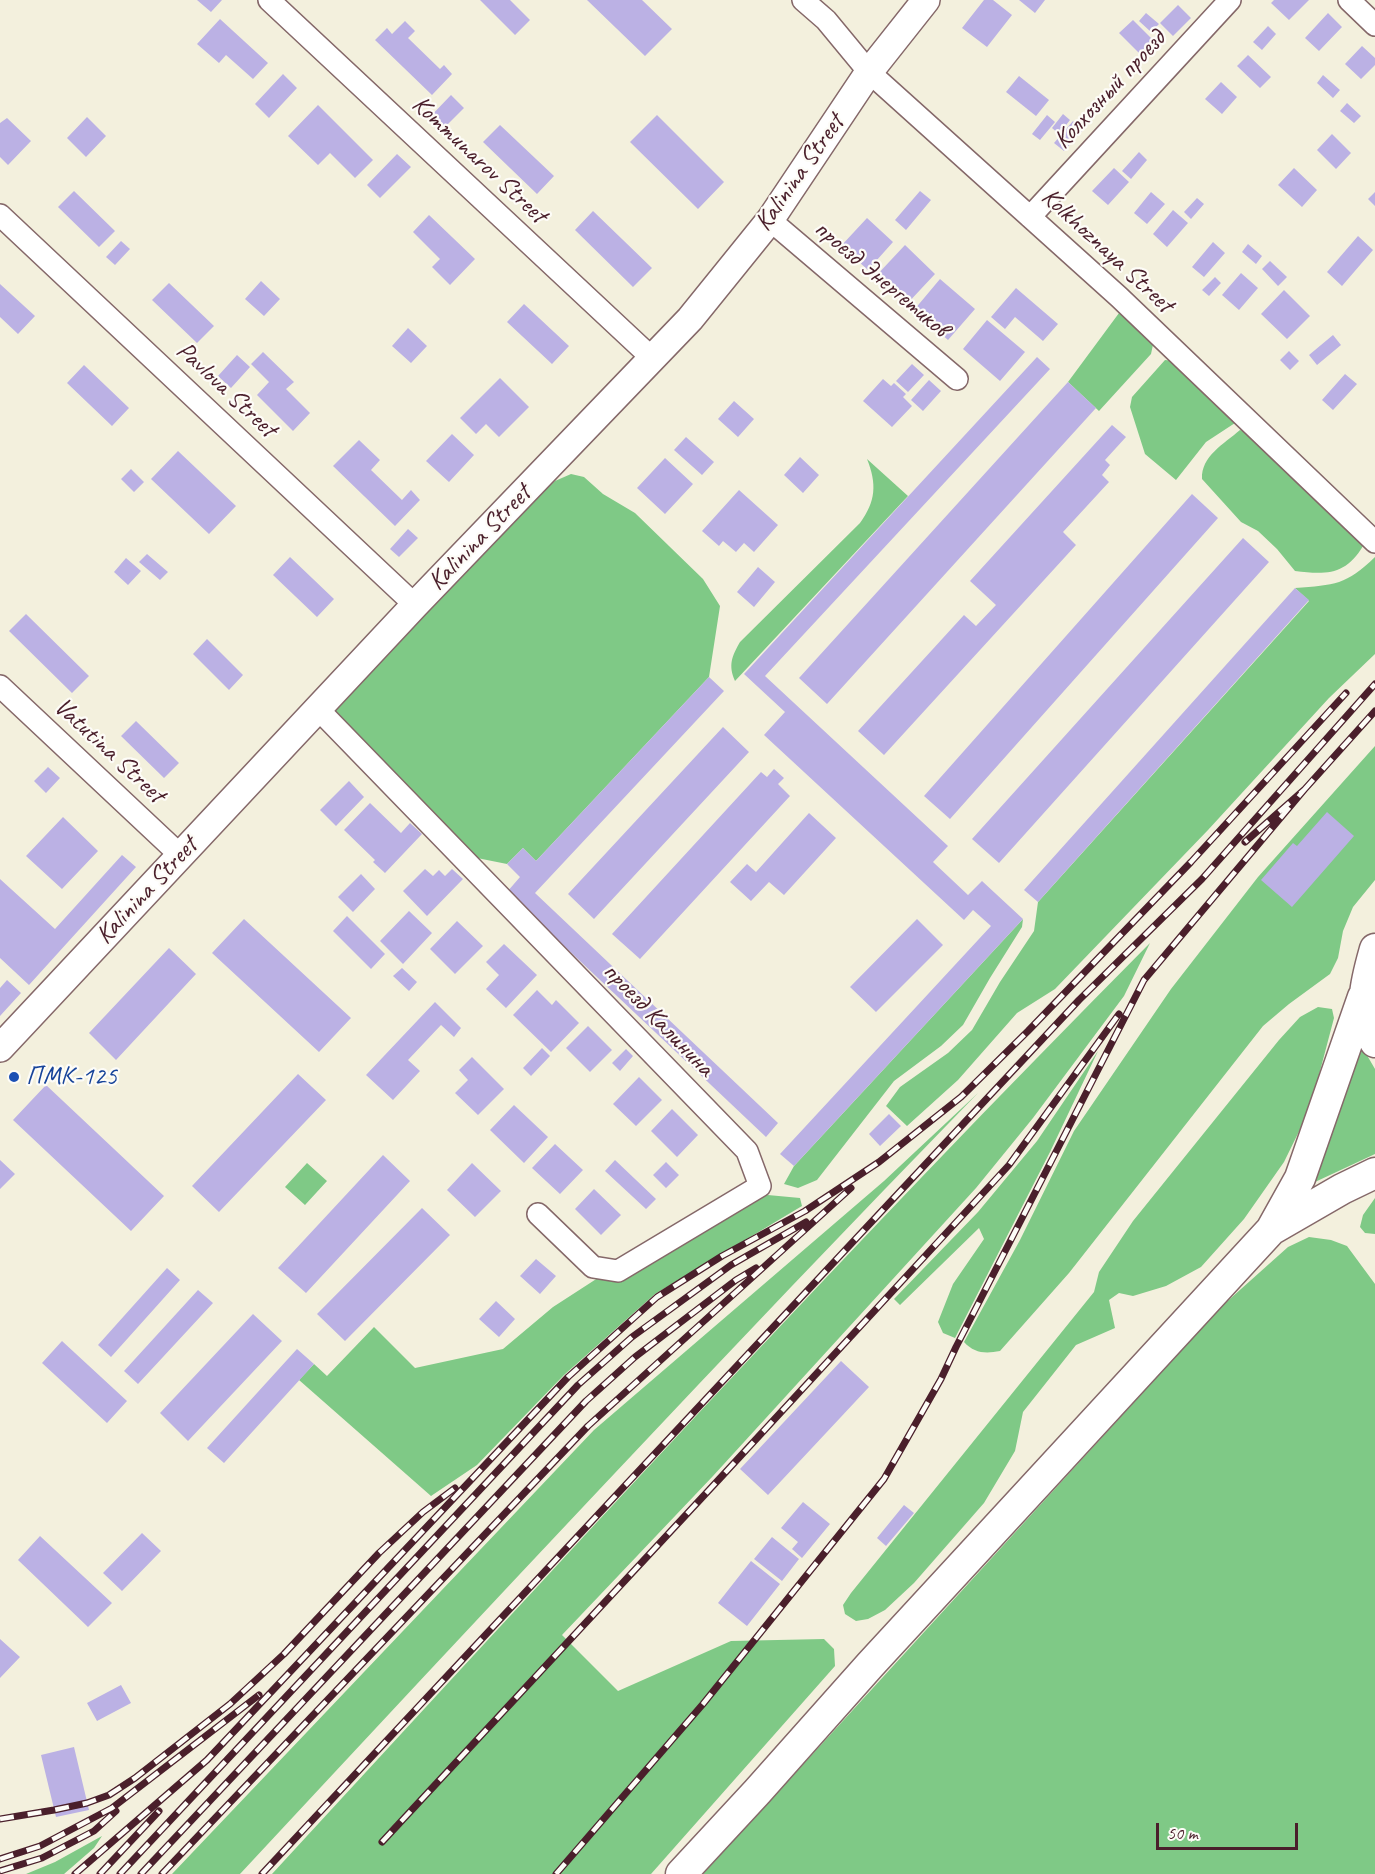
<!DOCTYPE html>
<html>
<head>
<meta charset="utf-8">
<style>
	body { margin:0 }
	#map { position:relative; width:1375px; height:1874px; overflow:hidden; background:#f3f0dd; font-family:Caveat,sans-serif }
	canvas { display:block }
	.scale { position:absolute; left:1156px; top:1823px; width:142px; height:27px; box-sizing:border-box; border:3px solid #4a1f2b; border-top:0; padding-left:8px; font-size:18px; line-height:21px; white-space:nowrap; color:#4a1f2b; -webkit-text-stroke:4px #fdfcf7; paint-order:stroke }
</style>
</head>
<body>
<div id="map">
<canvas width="1375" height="1874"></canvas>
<div class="scale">50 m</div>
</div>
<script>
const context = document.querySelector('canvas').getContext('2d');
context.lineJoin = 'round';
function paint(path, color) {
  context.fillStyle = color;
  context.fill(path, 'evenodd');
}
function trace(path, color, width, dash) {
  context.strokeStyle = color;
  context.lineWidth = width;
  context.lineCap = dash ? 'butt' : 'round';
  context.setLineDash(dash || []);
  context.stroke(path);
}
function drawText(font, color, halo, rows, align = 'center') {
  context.font = font + ' Caveat,sans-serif';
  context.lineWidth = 4.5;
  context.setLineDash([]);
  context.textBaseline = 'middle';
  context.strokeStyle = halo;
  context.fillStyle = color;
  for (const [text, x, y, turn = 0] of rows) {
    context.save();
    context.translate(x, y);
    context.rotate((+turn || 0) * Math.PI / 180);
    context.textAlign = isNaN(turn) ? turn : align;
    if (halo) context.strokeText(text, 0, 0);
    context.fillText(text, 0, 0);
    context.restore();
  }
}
paint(new Path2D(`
	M1122,309L1154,340L1151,354L1099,411L1068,382Z
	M1165,360L1174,361L1236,415L1235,423L1206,442L1176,480L1145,454L1130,407L1132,397Z
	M1240,430L1248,432L1361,535L1363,546C1346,575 1326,575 1295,571L1277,549L1258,531L1241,522L1202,479C1201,456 1224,444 1240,430Z
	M867,459L908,496L735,681C728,665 732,656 740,642L860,523C876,501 877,484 867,459Z
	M571,474L584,477L603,494L635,513L703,579L720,606L709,677L536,861L523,848L507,864L477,858L327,711L536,498L555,481Z
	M1375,557V654L1329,698L1208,830L1055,989L1017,1013L958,1080L907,1126L886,1106L900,1087L948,1053L972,1030L1000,982L1034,931L1038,902L1309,601L1295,588C1335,585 1346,585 1375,557Z
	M1375,746V880L1353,907L1343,931L1338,958L1330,974L1289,1004L1263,1026L1069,1273L1000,1351C985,1354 974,1353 964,1342L1020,1240L1074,1131L1171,989L1258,877Z
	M1023,919L1022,927L990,978L963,1025L941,1046L894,1081L817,1180L798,1188L784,1184L794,1166Z
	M1150,943L1124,996L1033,1118L976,1188L713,1476L562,1635L618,1691L731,1641L824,1639L834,1649L835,1666L651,1874H272C561,1561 849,1246 1150,943Z
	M1318,1007L1332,1009L1334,1018L1310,1109L1284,1162L1244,1219L1201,1267L1166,1286L1133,1296L1119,1293L1109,1300L1115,1328L1076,1345L1023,1412L1015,1451L984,1503L914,1583L885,1610L868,1619L856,1621L845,1614L843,1605L851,1593L1094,1292L1099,1272L1133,1221L1279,1040L1300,1017Z
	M1361,1045L1375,1069V1154L1315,1182L1311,1177Z
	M1098,1051L1050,1152L955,1338L943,1333L938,1322L953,1284L984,1239L979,1228L900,1305L894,1299L978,1212L1037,1141Z
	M978,1093C728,1350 484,1612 240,1874H172L594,1430L884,1181Z
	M307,1163L327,1181L305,1205L285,1187Z
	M757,1194L800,1198L802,1206L655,1294L564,1375L477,1465L431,1496L299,1380L314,1364L327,1376L374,1327L415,1368L503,1349L553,1307L621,1263Z
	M1375,1198V1234L1365,1233L1360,1227L1363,1215Z
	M1309,1237L1331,1240L1347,1246L1375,1284V1874H703L1222,1306L1288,1247Z
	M102,1836L94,1848L64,1874H26L55,1862Z`), '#7fc986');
paint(new Path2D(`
	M197,0H222L211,12Z
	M480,0H510L530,20L515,35Z
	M587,0H642L672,29L645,56Z
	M984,0H993L1012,15L987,47L962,28Z
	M1019,0H1045L1035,13Z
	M1274,0H1309L1289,20L1271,3Z
	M1178,5L1191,18L1173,36L1160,23Z
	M1146,13L1159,24L1151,32L1139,21Z
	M1328,13L1342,27L1319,51L1305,38Z
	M220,19L268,63L253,79L226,55L219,63L197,44Z
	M1133,20L1159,46L1146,60L1119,33Z
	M405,21L415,31L408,38L440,69L444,65L452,74L432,95L375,40L387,28L392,34Z
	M1268,26L1276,34L1262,50L1253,42Z
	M1362,46L1375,58V65L1361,79L1345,64Z
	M1248,55L1271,77L1260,88L1237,66Z
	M283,74L297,88L269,118L255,104Z
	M1323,75L1340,90L1333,98L1317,83Z
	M1019,76L1049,100L1036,116L1006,92Z
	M1221,82L1237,97L1222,114L1205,99Z
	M451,95L464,108L440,132L427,120Z
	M1347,103L1361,116L1354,123L1340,111Z
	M318,105L373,160L355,178L330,153L318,165L288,136Z
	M1063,114L1070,120L1059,134L1052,128Z
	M657,115L724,182L698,209L630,142Z
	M1047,115L1055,122L1040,140L1032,134Z
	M87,117L106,136L86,157L67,138Z
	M7,118L31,141L8,165L0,157V123Z
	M1073,121L1083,130L1064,151L1054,143Z
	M500,125L554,176L537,194L483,142Z
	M1332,134L1351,153L1336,169L1317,150Z
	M1139,152L1147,160L1131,179L1122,171Z
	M397,154L411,167L380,198L367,185Z
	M1114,168L1129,182L1108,205L1092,191Z
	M1294,168L1317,190L1302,207L1278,185Z
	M74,191L115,231L99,247L58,207Z
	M920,191L931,200L906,230L895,220Z
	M1151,192L1165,204L1147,224L1134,213Z
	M1375,192V206L1368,199Z
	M1197,198L1204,204L1191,219L1184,212Z
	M1173,210L1188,223L1167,247L1153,234Z
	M593,211L652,268L633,287L575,230Z
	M429,215L475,259L450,285L432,267L440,259L413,232Z
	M867,218L893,242L868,270L841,246Z
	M1358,236L1373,250L1342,286L1327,272Z
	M121,241L130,249L115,265L106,257Z
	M1213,242L1225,253L1204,277L1192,267Z
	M1248,244L1262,256L1256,264L1242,252Z
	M905,245L935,274L906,305L875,277Z
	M1270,261L1287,277L1278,286L1262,269Z
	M1241,273L1258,288L1239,310L1222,295Z
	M1215,277L1221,283L1209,296L1202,290Z
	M940,279L975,309L948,340L914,310Z
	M261,281L280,299L264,316L245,299Z
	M169,283L214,326L197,343L152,300Z
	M0,284L35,316L18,334L0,317Z
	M1016,288L1058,324L1043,341L1015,317L1005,329L991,317Z
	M1284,290L1310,316L1287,339L1261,314Z
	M524,304L569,346L552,364L507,322Z
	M987,320L1025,352L1000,381L963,349Z
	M408,328L427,346L411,363L392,346Z
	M1333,335L1341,345L1317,365L1309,355Z
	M1289,351L1299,361L1290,370L1280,360Z
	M263,352L294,382L286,389L310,413L293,431L257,395L269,382L251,364Z
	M237,355L250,367L231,388L218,376Z
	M1037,357L1050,369L765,676L948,846L933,862L968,895L982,881L1023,919L794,1166L780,1154L991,926L973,910L964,920L764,735L785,712L744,674Z
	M912,364L924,375L908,392L896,381Z
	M84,365L129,408L112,426L67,383Z
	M1345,374L1357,384L1333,410L1322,400Z
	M500,378L529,407L499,437L486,424L476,434L460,418Z
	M883,379L891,386L894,383L906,394L903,397L912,406L892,427L863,401Z
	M929,380L941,391L923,411L911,400Z
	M1068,382L1096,408L827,704L799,678Z
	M734,401L754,419L738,437L718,419Z
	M1112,425L1126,437L1105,460L1110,465L1102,475L1109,482L1063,532L1076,545L884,755L858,731L964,615L976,626L996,605L970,581Z
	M452,434L474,455L449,482L426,461Z
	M686,437L714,462L702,475L674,450Z
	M359,440L380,460L371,470L402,500L411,490L420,500L395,526L333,466Z
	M178,451L236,506L209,534L151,479Z
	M800,457L819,475L803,493L784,475Z
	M665,458L693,484L665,514L637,488Z
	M131,469L144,482L134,492L121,479Z
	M739,490L778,525L754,552L744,543L736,552L723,541L719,546L702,531Z
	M1192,494L1218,518L950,819L924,796Z
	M408,529L418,538L399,557L390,549Z
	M1243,538L1269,562L999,863L972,839Z
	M147,554L168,572L160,580L139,562Z
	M290,557L334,599L317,617L273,575Z
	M126,558L141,571L128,585L114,572Z
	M758,567L775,582L754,607L737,592Z
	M1295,588L1309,600L1038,902L1024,890Z
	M26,614L89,676L72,693L9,631Z
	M207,639L243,675L229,690L193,654Z
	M709,677L724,691L535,893L778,1123L766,1137L507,892L520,877L507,864L523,848L536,861Z
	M136,721L179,763L164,778L121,736Z
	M723,727L749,752L594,919L568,894Z
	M48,767L60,778L46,793L34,781Z
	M774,769L784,778L778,784L790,796L640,959L612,934L761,772L767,777Z
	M349,781L364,797L336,826L320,810Z
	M370,803L401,833L410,823L422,834L385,873L373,862L375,860L344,830Z
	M1327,812L1354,836L1292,907L1261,880L1293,843L1297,846Z
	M809,813L836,838L784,895L769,882L751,901L730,882L747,864L756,872Z
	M63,817L98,851L62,889L26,856Z
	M122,855L136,867L29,985L0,958V879L55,929Z
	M425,869L433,876L439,870L445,876L452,869L463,879L427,916L403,891Z
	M361,874L375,889L353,912L338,897Z
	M409,911L432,933L403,964L380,941Z
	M347,916L385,954L371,969L333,931Z
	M244,919L351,1018L319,1052L212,953Z
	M917,919L943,945L876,1012L850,987Z
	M457,921L483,946L455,974L430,949Z
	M504,944L537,975L506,1008L486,989L499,975L486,962Z
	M169,948L196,974L116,1060L89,1033Z
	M402,968L417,982L409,991L393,976Z
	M7,980L21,993L0,1016V988Z
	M537,990L552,1005L556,1000L579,1023L551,1052L513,1015Z
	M435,1002L461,1028L454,1037L441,1025L408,1060L420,1071L393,1100L366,1075Z
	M588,1026L612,1050L590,1072L566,1048Z
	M542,1048L550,1056L531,1076L523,1068Z
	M626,1049L633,1056L620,1071L612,1063Z
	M472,1057L504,1089L478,1115L455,1093L468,1080L459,1070Z
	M298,1074L326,1100L219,1212L192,1186Z
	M639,1077L662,1100L636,1126L613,1104Z
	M46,1085L164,1196L131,1231L13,1120Z
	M514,1105L548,1137L524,1163L490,1130Z
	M672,1109L698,1135L677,1157L651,1131Z
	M889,1114L901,1126L880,1146L869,1134Z
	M555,1144L583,1170L560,1194L532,1168Z
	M383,1155L410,1181L306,1293L278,1268Z
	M0,1160L15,1174L0,1189Z
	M615,1160L656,1199L646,1209L605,1171Z
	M666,1162L679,1175L666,1188L653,1175Z
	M472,1163L501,1191L475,1217L447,1190Z
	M594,1189L621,1215L601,1235L575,1209Z
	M422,1208L450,1235L345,1341L317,1314Z
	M536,1259L556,1276L540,1294L520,1276Z
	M167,1268L180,1280L111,1357L98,1345Z
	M198,1290L213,1303L138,1384L124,1371Z
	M496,1301L515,1319L499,1337L479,1319Z
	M253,1314L282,1341L188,1441L160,1413Z
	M62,1341L127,1401L107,1423L42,1363Z
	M297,1349L314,1364L224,1463L207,1448Z
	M841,1361L869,1387L768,1495L740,1469Z
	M803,1502L830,1524L802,1558L792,1549L798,1542L781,1528Z
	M904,1505L914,1513L886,1546L877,1538Z
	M142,1533L161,1551L122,1591L103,1573Z
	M40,1536L112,1603L88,1627L18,1560Z
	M772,1537L799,1559L782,1581L754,1559Z
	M751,1561L780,1584L747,1626L718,1603Z
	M0,1639L20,1657L0,1678Z
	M121,1685L131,1703L97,1721L87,1703Z
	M74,1747L89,1810L56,1817L41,1755Z`), '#bbb1e4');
const minor = new Path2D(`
	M269,0L653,359
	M803,0L826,20L869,72L1119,297L1375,542
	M1349,0L1375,25
	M0,215L415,605
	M1030,217L1230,0
	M770,220L957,379
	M0,686L180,855
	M318,709L747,1151L760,1186L618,1271L593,1267L538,1214`);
const tertiary = new Path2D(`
	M0,1048L415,605L690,319L770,220L869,72L926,0`);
const secondary = new Path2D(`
	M1375,949C1366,981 1357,1011 1375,1042
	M1271,1230L1342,1189L1375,1173
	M681,1874L757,1792L870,1665L1271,1230L1300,1178L1363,997`);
trace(minor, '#856869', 24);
trace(tertiary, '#856869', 30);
trace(secondary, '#856869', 33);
trace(minor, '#fff', 21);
trace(tertiary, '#fff', 27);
trace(secondary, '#fff', 30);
const rail = new Path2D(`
	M1304,790L1375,711
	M0,1819L54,1810L87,1803L109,1795L135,1778L230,1704L284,1654L379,1553L423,1512L455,1488
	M382,1842L723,1475L1009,1165L1119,1014
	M0,1859L40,1846L112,1808L259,1695
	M0,1871L42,1858L94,1831L116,1811
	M75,1874L207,1760L568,1377L657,1297L722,1256L805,1211L879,1162L961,1097L1028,1031L1191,862L1346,693
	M100,1874L159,1811
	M120,1874L578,1385L632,1337L731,1265L806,1222
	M141,1874L586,1401L635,1357L736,1280L756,1268
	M162,1874L588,1426L851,1188
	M262,1874L1079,1000L1202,879L1375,684
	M556,1874L703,1704L884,1479L941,1379L956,1347L1144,980L1304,790L1245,842`);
trace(rail, '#4a1f2b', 7);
trace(rail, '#fdfcf7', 4.5, [14]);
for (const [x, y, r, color] of [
	[14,1077,6,"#1a4fb4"]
]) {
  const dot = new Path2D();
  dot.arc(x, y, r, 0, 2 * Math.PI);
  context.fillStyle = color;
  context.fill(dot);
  trace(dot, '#fdfcf7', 2);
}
drawText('26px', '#4a1f2b', '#fdfcf7', [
	["Колхозный проезд",1110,90,-47],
	["Kommunarov Street",479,160,43],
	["Kalinina Street",800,173,-55],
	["Kolkhoznaya Street",1107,251,43],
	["проезд Энергетиков",881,279,40],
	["Pavlova Street",226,390,43],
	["Kalinina Street",480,538,-46],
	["Vatutina Street",109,751,43],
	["Kalinina Street",147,891,-47],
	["проезд Калинина",658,1020,46]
]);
drawText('26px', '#164399', '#fdfcf7', [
	["ПМК-125",26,1077]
], 'left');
</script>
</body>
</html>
